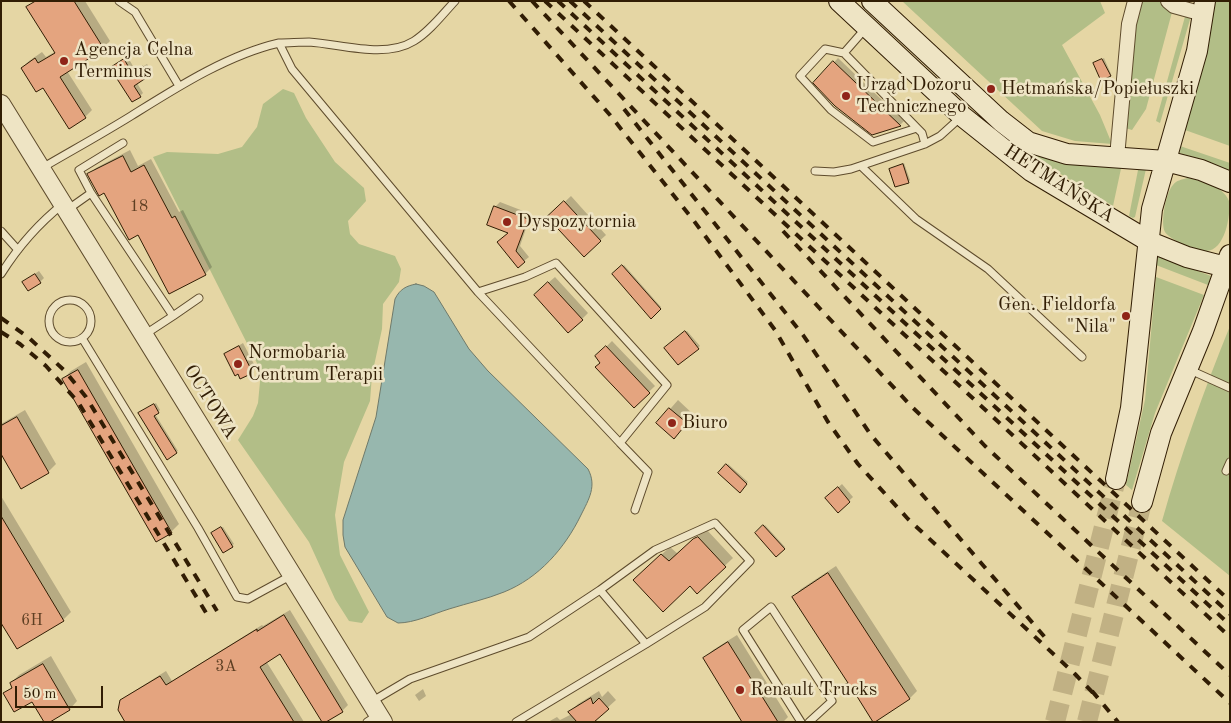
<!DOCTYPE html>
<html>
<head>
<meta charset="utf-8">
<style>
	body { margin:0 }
	#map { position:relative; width:1231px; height:723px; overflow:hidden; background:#e5d6a4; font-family:"Old Standard TT",serif }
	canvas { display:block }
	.frame { position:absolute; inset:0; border:2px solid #311d04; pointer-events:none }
	.scale { position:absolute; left:15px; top:686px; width:88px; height:22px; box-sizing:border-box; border:2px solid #311d04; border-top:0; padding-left:6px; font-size:15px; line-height:18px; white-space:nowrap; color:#311d04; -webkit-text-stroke:4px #eee4c4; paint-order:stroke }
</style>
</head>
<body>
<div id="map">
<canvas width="1231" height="723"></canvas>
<div class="frame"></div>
<div class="scale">50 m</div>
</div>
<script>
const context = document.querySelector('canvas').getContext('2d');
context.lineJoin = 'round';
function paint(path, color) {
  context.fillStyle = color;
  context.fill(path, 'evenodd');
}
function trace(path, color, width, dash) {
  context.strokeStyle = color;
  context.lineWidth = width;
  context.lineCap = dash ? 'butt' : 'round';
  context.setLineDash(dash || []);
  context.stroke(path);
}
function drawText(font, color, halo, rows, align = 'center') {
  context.font = font + ' "Old Standard TT",serif';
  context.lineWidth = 5;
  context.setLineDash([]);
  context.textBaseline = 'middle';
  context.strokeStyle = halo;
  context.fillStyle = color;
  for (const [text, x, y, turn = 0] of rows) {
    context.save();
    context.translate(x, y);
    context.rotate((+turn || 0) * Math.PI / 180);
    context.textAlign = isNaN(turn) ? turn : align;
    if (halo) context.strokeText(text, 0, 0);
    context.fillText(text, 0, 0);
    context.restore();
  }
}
paint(new Path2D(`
	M902,1H1100L1105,13L1062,45L1100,115L1112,144L1075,141L1042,131Z
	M1131,1H1175L1146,109L1132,130L1115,125Z
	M1215,1H1230V146L1185,130L1206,50Z
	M1186,13L1191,16L1160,123L1156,121Z
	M283,89L294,93L306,118L335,162L364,188L366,201L348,221L350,234L359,244L395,256L401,269L399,282L383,304L382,329L372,375L370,401L344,462L335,515L340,555L369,612L362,623L349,621L335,599L309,542L238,440L253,416L258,403L261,371L153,157L167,152L218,154L242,147L257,127L263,104Z
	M1180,146L1230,163V171L1201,159L1179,153Z
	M1023,151L1062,161L1122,164L1113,206Z
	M1139,165L1146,169L1135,217L1133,218L1129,216Z
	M1187,178C1200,178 1224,187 1229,201C1231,215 1225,251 1206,251C1197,252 1170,240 1165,232C1160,223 1166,192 1173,185C1177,180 1181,180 1187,178Z
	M1158,256L1211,276L1208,285L1156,265Z
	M1156,277L1204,295L1155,413L1132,490L1126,485L1145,400Z
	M1230,326V576L1162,521C1181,454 1204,390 1230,326Z`), '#b2be87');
const water = new Path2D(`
	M416,284L424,286L434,292L469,349L488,371L588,469C597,486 589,499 581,515C565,548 539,578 504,592C487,599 468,603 449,609C433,614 414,623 398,623L387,617L345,547L343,535V520L376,417L395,299C400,289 406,286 416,284Z`);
paint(water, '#97b7ae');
trace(water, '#6e796a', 1);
paint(new Path2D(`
	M34,1H85L110,41L103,48L67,71L92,110L85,117L70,127L43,86L22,68L29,61L42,52L46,57L56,51L28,7Z
	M127,56L136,71L147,64L152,72L137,83L143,93L140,96L115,65Z
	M838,58L904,121L900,125L872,133L815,83Z
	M1104,58L1111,74L1110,75L1096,62Z
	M130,150L138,166L151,159L179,212L183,210L212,267L205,274L139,233L89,174L96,168Z
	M904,163L910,180L908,182L890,169Z
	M571,196L606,235L584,255L549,217Z
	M500,202L531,214L520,246L529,257L524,261L503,238L509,232L495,207Z
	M624,265L661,307L651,317L614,274Z
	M39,271L44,278L40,282L27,279Z
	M555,277L588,313L582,319L541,289Z
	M687,331L700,346L678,363L666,348Z
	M612,341L655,386L634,406L596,357Z
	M243,343L256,368L252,372L225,354Z
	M86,362L179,524L171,532L63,379L71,371Z
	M678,400L694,415L682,429L658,423Z
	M156,403L160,410L155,414L178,451L176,452L141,412Z
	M25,410L56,464L48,472L22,487L1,452V424Z
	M728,464L748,482L740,491L720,473Z
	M842,484L853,497L838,511L831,494Z
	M1,496L71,612L63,620H1Z
	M765,525L785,547L777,555L756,533Z
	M223,527L234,544L224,551L214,532Z
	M706,529L733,558L697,592L690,584L642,572L670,547L678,554Z
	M836,566L917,691L910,698L874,721L853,689L844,686L849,682L793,597L801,589Z
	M290,610L348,705L342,711L280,652L266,661L304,722H127L122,701L128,695L166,671L172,681L262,625L263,626Z
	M737,635L788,717L783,722H744L704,659L713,650Z
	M51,656L77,701L69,710L5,693L13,686L11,683L19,675Z
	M423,689L426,696L419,701L415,695Z
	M599,691L602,697L608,691L616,700L595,719L598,722H548L557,717L560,720L572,714L570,712L578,704Z`), '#0003');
const building = new Path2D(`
	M36,1H74L104,49L60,77L86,118L69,129L43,88L36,92L21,68L35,58L38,63L55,53L26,7Z
	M124,59L132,73L143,66L149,76L134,86L141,97L132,102L110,68Z
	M1102,59L1111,76L1101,81L1093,63Z
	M833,61L901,126L872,135L835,106L813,83Z
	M123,156L131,172L144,165L172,218L175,216L206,275L169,294L138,235L129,240L104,193L99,196L87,174Z
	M903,164L909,183L895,187L889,169Z
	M564,201L601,241L584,257L547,217Z
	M494,206L528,219L516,251L525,262L518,268L497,242L508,233L487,225Z
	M622,265L661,309L651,319L612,274Z
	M35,274L41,283L28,291L22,282Z
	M548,282L583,320L568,333L534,295Z
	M685,331L699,349L678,365L664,348Z
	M239,346L253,373L240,379L238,374L235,376L224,354Z
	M606,346L650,393L634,408L595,367L600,363L595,356Z
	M78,370L172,533L156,542L62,379Z
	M154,404L159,413L154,416L177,453L167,460L138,413Z
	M669,408L687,423L674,439L656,423Z
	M17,417L49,473L21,489L1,454V426Z
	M726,464L747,484L740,493L718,473Z
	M838,487L850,502L838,513L825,498Z
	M1,516L64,621L17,649L1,623Z
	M763,525L785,549L776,557L755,533Z
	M221,527L233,547L223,553L211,533Z
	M698,537L726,567L697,594L690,586L663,612L633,580L661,554L669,561L693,539Z
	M828,573L910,699L875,722H873L853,690L847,693L842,686L848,683L792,597Z
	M284,615L343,712L326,722H322L280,654L260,667L294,722H125L118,710L120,700L160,676L166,685L257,629V631Z
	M728,642L778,722H742L703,658Z
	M43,664L70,710L50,722H44L32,702L14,712L3,693L12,688L10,683Z
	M591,698L593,704L599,698L609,709L594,722H577L568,712Z`);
paint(building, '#e4a47f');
trace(building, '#311d04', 1);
trace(new Path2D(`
	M1055,722L1116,479
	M1087,722L1142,502`), '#c1b184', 20, [20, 10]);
const service = new Path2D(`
	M119,1L135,12L179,86
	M279,43C289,43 299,42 309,42C341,44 385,59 414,41C430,31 442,15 455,1
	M844,53L865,29
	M917,128L873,142L831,110L800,76L825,49L844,53L917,128L922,133L925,144
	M861,166L916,219L988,269L1082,357
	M42,168C71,151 102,134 131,116C176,88 227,55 279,43L292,69L478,292L525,277L556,263L667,385L620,443L478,292
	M815,171L834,172L851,169L925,144L940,136L961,117
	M91,193L173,316L199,298
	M67,210L91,193L79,170L123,143
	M1,231L18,250
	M1,274C18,247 38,224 63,204
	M49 321a21 21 0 1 1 42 0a21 21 0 1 1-42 0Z
	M144,335L173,316
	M82,338L198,528L237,597L248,599L292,575
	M1190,370L1230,388
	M620,443L648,472L635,510
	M1226,471L1230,462
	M600,590L655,550L715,523L750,561L705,607L646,644
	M371,702L410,679L529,637L600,590L646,644L516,722
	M367,722L378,715
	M801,722L743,630L771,607L832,701L809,722`);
const minor = new Path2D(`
	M1168,1L1174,6L1203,14
	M1117,157L1129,24L1135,1`);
const tertiary = new Path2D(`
	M1,104L383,722`);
const secondary = new Path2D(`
	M839,1L962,116L1031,171L1150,242L1187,257L1230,268
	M872,1L1001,121L1028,142L1067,154L1166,161L1201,170L1230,182
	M1116,479L1131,408L1152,209L1197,51L1205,1
	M1142,502L1161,433L1203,331L1230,255`);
trace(service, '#5e4b2c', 9);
trace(minor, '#5e4b2c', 16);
trace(tertiary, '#5e4b2c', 20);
trace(secondary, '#311d04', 22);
trace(service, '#eee4c4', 7);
trace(minor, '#eee4c4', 14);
trace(tertiary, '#eee4c4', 18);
trace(secondary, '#eee4c4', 20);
trace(new Path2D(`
	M509,1L610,115L694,221L775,330L828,422L858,464L908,519L1075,674L1096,696
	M532,1L913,408L1230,703
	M545,1L1230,637
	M558,1L1230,625
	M570,1L1230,614
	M584,1L1230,601
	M624,109L803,335L871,435L1049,642
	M783,231L985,446L1230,675
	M1,318L28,337L65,371L86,397L217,611
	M1,332L20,344L46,366L78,402L208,616
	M1092,691L1118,722`), '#311d04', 4, [9, 9]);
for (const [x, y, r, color] of [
	[64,61,5,"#8f2418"],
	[991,89,5,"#8f2418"],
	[846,96,5,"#8f2418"],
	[507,222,5,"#8f2418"],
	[1126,316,5,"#8f2418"],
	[238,364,5,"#8f2418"],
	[672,423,5,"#8f2418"],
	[740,690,5,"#8f2418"]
]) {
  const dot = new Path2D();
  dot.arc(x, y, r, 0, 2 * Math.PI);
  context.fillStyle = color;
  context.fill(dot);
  trace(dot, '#eee4c4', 2);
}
drawText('16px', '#5e3f23', null, [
	["18",139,207],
	["6H",32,621],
	["3A",226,667]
]);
drawText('19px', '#311d04', '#eee4c4', [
	["Agencja Celna",74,50],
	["Terminus",74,72],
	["Urząd Dozoru",856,85],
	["Technicznego",856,107],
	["Hetmańska/Popiełuszki",1001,89],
	["Dyspozytornia",517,222],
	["Gen. Fieldorfa",1116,305,"right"],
	["\"Nila\"",1116,327,"right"],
	["Normobaria",248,353],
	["Centrum Terapii",248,375],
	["Biuro",682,423],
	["Renault Trucks",750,690]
], 'left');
drawText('19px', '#311d04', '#eee4c4', [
	["HETMAŃSKA",1059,184,33],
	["OCTOWA",210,402,58]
]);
</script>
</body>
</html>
